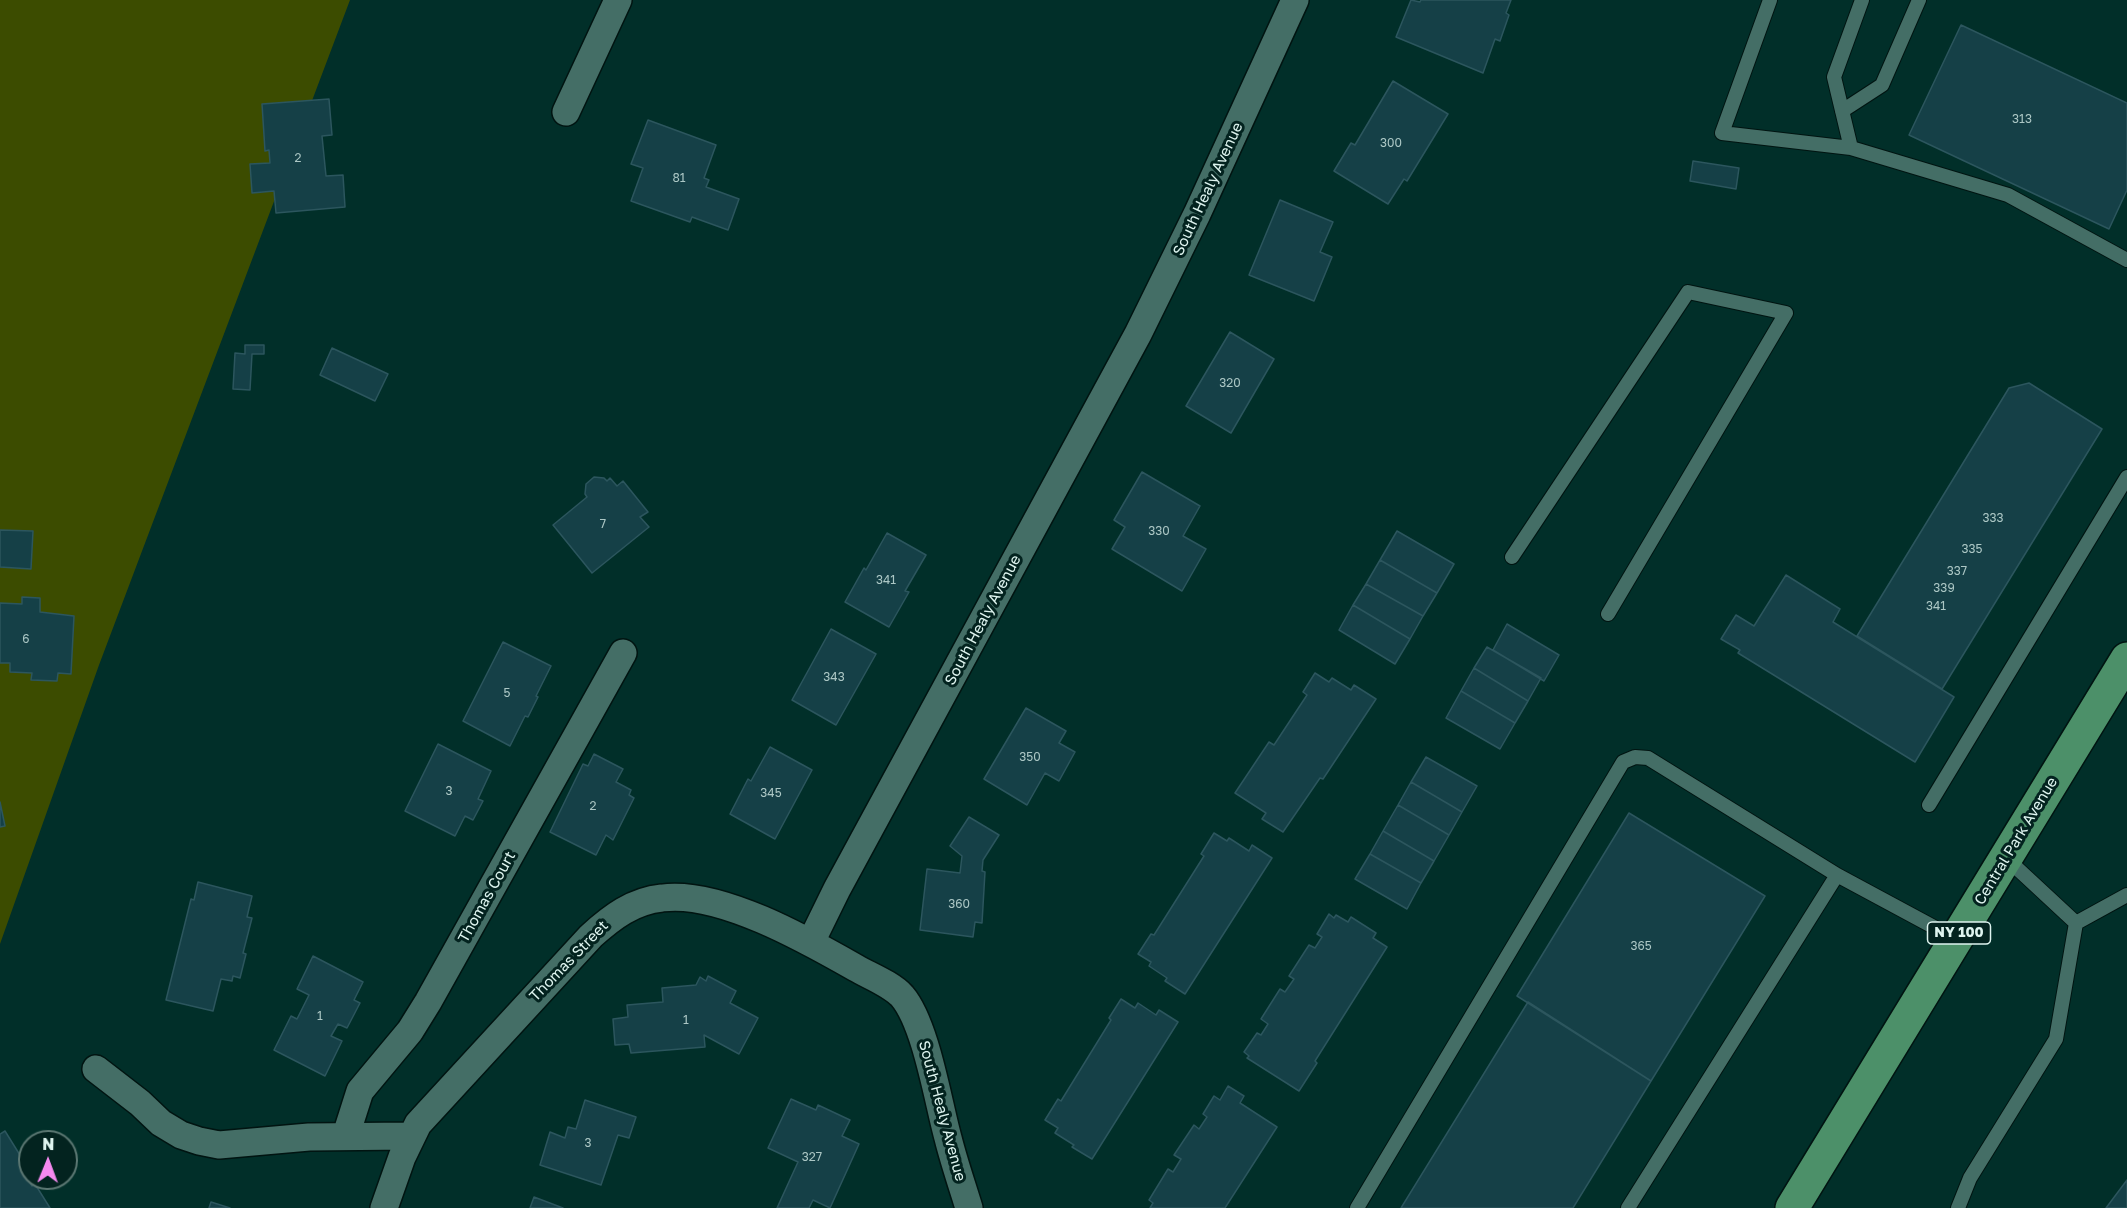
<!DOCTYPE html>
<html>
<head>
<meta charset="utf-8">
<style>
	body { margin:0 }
	#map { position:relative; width:2127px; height:1208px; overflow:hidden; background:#012f29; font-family:"Golos Text",sans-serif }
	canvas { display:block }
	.north { position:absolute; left:18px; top:1130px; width:60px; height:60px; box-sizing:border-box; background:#03231f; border:2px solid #5b7772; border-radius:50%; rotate:1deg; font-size:16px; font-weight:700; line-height:24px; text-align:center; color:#def4ef }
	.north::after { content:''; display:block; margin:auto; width:21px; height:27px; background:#f589ef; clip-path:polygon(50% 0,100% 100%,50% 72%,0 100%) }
</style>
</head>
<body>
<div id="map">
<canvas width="2127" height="1208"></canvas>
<div class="north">N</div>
</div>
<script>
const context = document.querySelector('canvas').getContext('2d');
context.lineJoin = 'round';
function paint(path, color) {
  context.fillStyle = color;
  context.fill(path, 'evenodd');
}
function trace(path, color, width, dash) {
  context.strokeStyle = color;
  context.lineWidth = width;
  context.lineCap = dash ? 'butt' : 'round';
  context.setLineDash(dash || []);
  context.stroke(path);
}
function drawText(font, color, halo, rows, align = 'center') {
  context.font = font + ' "Golos Text",sans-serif';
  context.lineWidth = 6;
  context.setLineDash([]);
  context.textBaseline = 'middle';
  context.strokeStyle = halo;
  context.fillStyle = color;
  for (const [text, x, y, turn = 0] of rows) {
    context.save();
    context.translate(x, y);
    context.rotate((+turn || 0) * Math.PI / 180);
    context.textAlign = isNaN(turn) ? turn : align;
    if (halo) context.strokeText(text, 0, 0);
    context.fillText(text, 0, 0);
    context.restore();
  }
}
paint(new Path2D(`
	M0,0H350L99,665L0,944Z`), '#3c4c00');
const building = new Path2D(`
	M1411,0L1420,2L1421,0H1511L1506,13L1509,15L1500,41L1495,39L1483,73L1396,37Z
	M1961,25L2127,103V190L2109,229L1909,135Z
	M1393,81L1448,114L1407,181L1404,179L1388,204L1334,171L1351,143L1355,145Z
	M329,99L332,135L322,136L326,176L343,175L345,207L276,213L274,191L252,193L250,164L270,163L269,150L265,151L262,104Z
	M648,120L716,145L704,178L709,180L706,187L739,199L728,230L692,217L690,222L631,201L643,168L631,164Z
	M1693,161L1739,168L1736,189L1690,181Z
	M1280,200L1333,222L1320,252L1332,257L1314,301L1249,275Z
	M1230,332L1274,359L1231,433L1186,406Z
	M245,345H264V354H252L250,390L233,389L235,353L245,354Z
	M332,348L388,374L375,401L320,375Z
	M2029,383L2102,429L1942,689L1857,636L2009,388Z
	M1142,472L1200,506L1183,536L1206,549L1182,591L1112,549L1125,527L1114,520Z
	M594,477L604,478L607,481L610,478L617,486L623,481L648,512L640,517L649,527L592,573L553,525L587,497L585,494L586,484Z
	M0,530L33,531L31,569L0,567Z
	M1397,531L1454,564L1437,593L1380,560Z
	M887,533L926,555L905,591L909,592L889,627L845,602L864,568L866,570Z
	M1380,560L1437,593L1423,616L1366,584Z
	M1786,575L1840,609L1833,622L1954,697L1915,762L1738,653L1740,650L1721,639L1736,615L1754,626Z
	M1366,584L1423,616L1410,639L1353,605Z
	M22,597L40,598V612L74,616L71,674L58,673L57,681L31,680L32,673L10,672V663H0V603L22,604Z
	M1353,605L1410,639L1395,664L1339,630Z
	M1507,624L1559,655L1544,681L1493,650Z
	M831,629L876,654L836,725L792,700Z
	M503,642L551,666L536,696L538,697L528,717L525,716L510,746L463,721Z
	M1487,647L1541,678L1528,701L1474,668Z
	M1474,668L1528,701L1515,723L1461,691Z
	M1315,673L1329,682L1332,678L1351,690L1354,685L1376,699L1323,779L1320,778L1283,832L1262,819L1266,813L1235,793L1269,742L1274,745L1307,695L1303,692Z
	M1461,691L1515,723L1500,749L1446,718Z
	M1026,708L1066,731L1059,743L1075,752L1059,781L1045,773L1027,805L984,779Z
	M438,744L491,771L478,799L483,801L473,820L465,816L455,836L405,811Z
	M770,747L812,770L775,839L730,814L748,779L751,781Z
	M594,754L623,769L616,782L631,790L629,795L634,798L613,840L606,835L596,855L550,832L583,764L588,766Z
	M1426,757L1477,786L1462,812L1411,782Z
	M1411,782L1462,812L1449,835L1398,805Z
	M0,802L5,826L0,827Z
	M1398,805L1449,835L1434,861L1383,831Z
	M1629,813L1765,896L1651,1081L1517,996Z
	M969,817L999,835L983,860L982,871L985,872L982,923L975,922L973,937L920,930L927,869L960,873L962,856L950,846Z
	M1383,831L1434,861L1421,883L1370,854Z
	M1214,833L1227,841L1229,838L1249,851L1252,845L1272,858L1185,994L1165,981L1167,978L1149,966L1151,962L1138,954L1151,934L1154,935L1204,856L1201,854Z
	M1370,854L1421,883L1407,909L1355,879Z
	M198,882L252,896L247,917L252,918L243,953L246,954L240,978L233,976L232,981L221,979L213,1011L166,1000L191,899L194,900Z
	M1329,914L1334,918L1336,915L1348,922L1351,917L1376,933L1373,938L1387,947L1315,1061L1317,1063L1299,1091L1247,1058L1249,1056L1244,1052L1257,1033L1261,1035L1268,1024L1261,1019L1280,989L1285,992L1294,979L1289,976L1309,945L1315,948L1322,937L1317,934Z
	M313,956L363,982L354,1000L360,1003L347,1028L338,1024L331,1036L342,1041L325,1076L274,1050L291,1016L297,1019L309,995L297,989Z
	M708,976L736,991L730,1003L758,1018L739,1054L704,1035L705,1047L631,1053L629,1044L615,1045L613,1019L628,1017L627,1005L663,1002L662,988L696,985L700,977L706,981Z
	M1121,999L1135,1008L1138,1003L1156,1015L1159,1010L1178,1022L1092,1159L1072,1147L1074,1145L1055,1133L1058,1128L1045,1120L1058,1099L1061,1101L1111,1020L1109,1018Z
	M1528,1002L1651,1081L1573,1208H1401Z
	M1228,1086L1244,1096L1240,1103L1277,1127L1225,1208H1150L1153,1203L1149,1200L1168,1169L1173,1172L1181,1159L1174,1155L1194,1125L1199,1129L1207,1117L1203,1114L1214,1096L1220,1100Z
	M791,1099L816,1110L818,1105L850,1120L842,1136L859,1144L830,1208L813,1200L809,1208H777L798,1162L768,1148Z
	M585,1100L636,1117L629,1138L618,1135L601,1185L540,1165L550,1132L565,1138L568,1127L576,1129Z
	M5,1131L28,1168L23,1171L32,1186L35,1184L50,1208H0V1134Z
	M2127,1180V1208H2106Z
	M534,1197L563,1208H530Z
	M211,1202L230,1208H209Z`);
paint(building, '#154047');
trace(building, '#2c565e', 1.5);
const lane = new Path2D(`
	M1770,0L1722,133L1851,148L2008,195L2127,260
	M1842,111L1882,85L1919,0
	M1851,148L1834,77L1862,0
	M1512,557L1688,292L1786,313L1608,614
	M1929,805L2127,477
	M2076,923L2127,895
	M1357,1208L1623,762L1635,757L1648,758L1837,875L1956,939
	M1628,1208L1837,875
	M1958,1208L1970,1178L2056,1039L2076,923L2006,858`);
const street = new Path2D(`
	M566,112L618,0
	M811,942L837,889L1138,334L1197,214L1295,0
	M96,1069L140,1103L161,1123L181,1135L199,1141L219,1145L309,1137L410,1136
	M346,1135L360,1091L410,1031L428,1002L623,653
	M384,1208L402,1157L418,1124L591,936C612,917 633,901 662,898C719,890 807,940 856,968C870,976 891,984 902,996C926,1024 938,1102 948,1138C954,1162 962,1185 969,1208`);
const primary = new Path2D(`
	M1792,1208L2127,659`);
trace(lane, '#011411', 16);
trace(street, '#011411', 30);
trace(primary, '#011411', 36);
trace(lane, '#446e66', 14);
trace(street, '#446e66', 27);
trace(primary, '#4c9069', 33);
drawText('12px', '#acc7c5', null, [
	["313",2022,119],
	["300",1391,143],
	["2",298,158],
	["81",679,178],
	["320",1230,383],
	["333",1993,518],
	["7",603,524],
	["330",1159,531],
	["335",1972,549],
	["337",1957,571],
	["341",886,580],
	["339",1944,588],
	["341",1936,606],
	["6",26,639],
	["343",834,677],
	["5",507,693],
	["350",1030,757],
	["3",449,791],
	["345",771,793],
	["2",593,806],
	["360",959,904],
	["365",1641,946],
	["1",320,1016],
	["1",686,1020],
	["3",588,1143],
	["327",812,1157]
]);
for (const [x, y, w] of [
	[1959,933,63]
]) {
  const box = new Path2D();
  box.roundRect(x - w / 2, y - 11, w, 22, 4.5);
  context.fillStyle = '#03231f';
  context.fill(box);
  trace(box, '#def4ef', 1.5);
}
drawText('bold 14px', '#def4ef', null, [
	["NY 100",1959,933]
]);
drawText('15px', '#def4ef', '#03231f', [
	["South Healy Avenue",1208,189,-65],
	["South Healy Avenue",983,620,-62],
	["Central Park Avenue",2016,841,-59],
	["Thomas Court",487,897,-61],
	["Thomas Street",569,961,-46],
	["South Healy Avenue",942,1111,75]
]);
</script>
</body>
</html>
